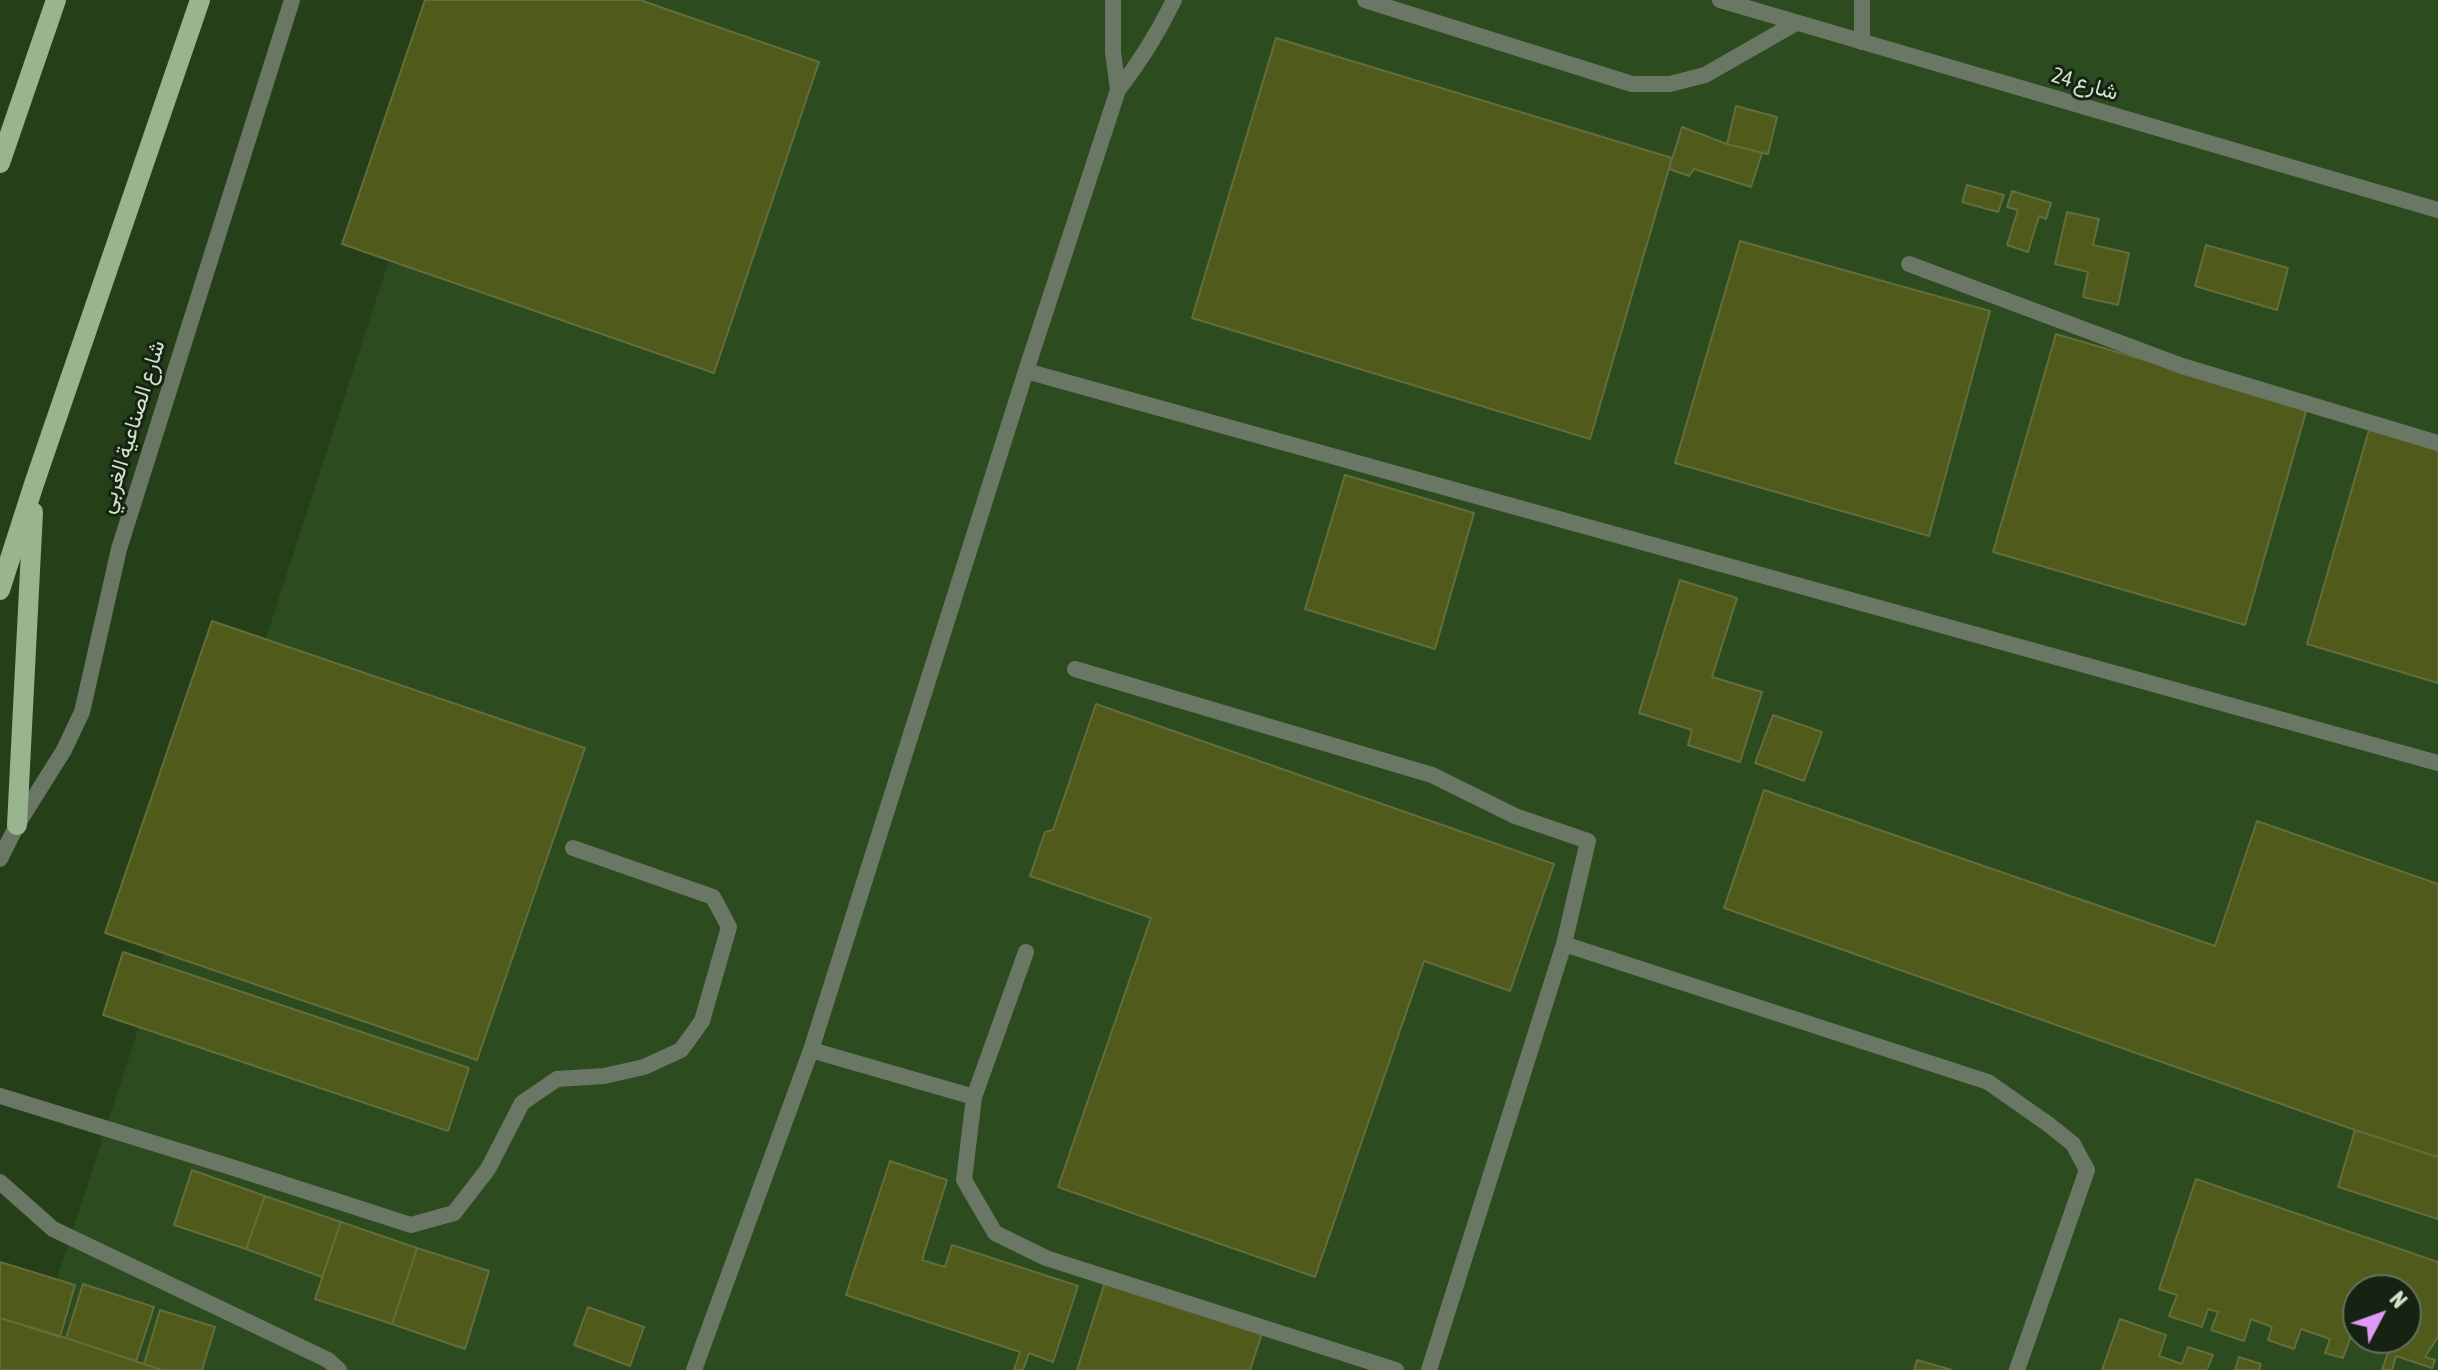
<!DOCTYPE html>
<html>
<head>
<meta charset="utf-8">
<style>
	body { margin:0 }
	#map { position:relative; width:2438px; height:1370px; overflow:hidden; background:#254019; font-family:"Asap Condensed",sans-serif }
	canvas { display:block }
	.north { position:absolute; left:2342px; top:1274px; width:80px; height:80px; box-sizing:border-box; background:#172312; border:2px solid #62705c; border-radius:50%; rotate:49deg; font-size:22px; font-weight:700; line-height:32px; text-align:center; color:#d2e3cc }
	.north::after { content:''; display:block; margin:auto; width:28px; height:36px; background:#dd99f4; clip-path:polygon(50% 0,100% 100%,50% 72%,0 100%) }
</style>
</head>
<body>
<div id="map">
<canvas width="2438" height="1370"></canvas>
<div class="north">N</div>
</div>
<script>
const context = document.querySelector('canvas').getContext('2d');
context.lineJoin = 'round';
function paint(path, color) {
  context.fillStyle = color;
  context.fill(path, 'evenodd');
}
function trace(path, color, width, dash) {
  context.strokeStyle = color;
  context.lineWidth = width;
  context.lineCap = dash ? 'butt' : 'round';
  context.setLineDash(dash || []);
  context.stroke(path);
}
function drawText(font, color, halo, rows, align = 'center') {
  context.font = font + ' "Asap Condensed",Vazirmatn,sans-serif';
  context.lineWidth = 6;
  context.setLineDash([]);
  context.textBaseline = 'middle';
  context.strokeStyle = halo;
  context.fillStyle = color;
  for (const [text, x, y, turn = 0] of rows) {
    context.save();
    context.translate(x, y);
    context.rotate((+turn || 0) * Math.PI / 180);
    context.textAlign = isNaN(turn) ? turn : align;
    if (halo) context.strokeText(text, 0, 0);
    context.fillText(text, 0, 0);
    context.restore();
  }
}
paint(new Path2D(`
	M474,0H2438V1370H27ZM2358,1290H2406V1338H2358Z`), '#2c4b1e');
const building = new Path2D(`
	M425,0H640L819,62L714,373L342,244Z
	M1276,38L1672,158L1590,439L1192,318Z
	M1736,106L1777,117L1768,154L1727,144Z
	M1682,127L1727,144L1762,153L1751,187L1694,169L1689,176L1669,169Z
	M1967,185L2004,195L1998,212L1962,202Z
	M2012,191L2051,203L2046,219L2039,216L2028,252L2007,245L2018,210L2007,207Z
	M2067,212L2099,219L2093,245L2129,253L2118,305L2083,297L2088,272L2055,264Z
	M1740,241L1990,311L1929,536L1675,463Z
	M2206,245L2288,268L2277,310L2195,286Z
	M2056,334L2307,408L2245,625L1993,552Z
	M2369,430L2438,449V683L2307,644Z
	M1345,475L1474,513L1435,649L1305,609Z
	M1680,580L1737,598L1712,677L1762,692L1740,762L1688,745L1692,730L1639,713Z
	M212,621L585,748L477,1060L105,933Z
	M1096,704L1554,864L1510,991L1424,961L1315,1277L1058,1187L1151,918L1030,876L1045,832L1053,830Z
	M1773,715L1822,732L1804,781L1755,763Z
	M1764,790L2215,946L2257,821L2438,884V1157L2355,1130L1724,908Z
	M123,952L469,1068L448,1131L103,1015Z
	M2355,1130L2438,1157V1219L2338,1187Z
	M890,1161L947,1180L922,1260L945,1267L952,1245L1078,1286L1053,1362L1029,1353L1023,1370H1014L1020,1352L846,1295Z
	M192,1170L265,1196L246,1249L174,1225Z
	M2196,1179L2438,1262V1337L2425,1357L2435,1360L2432,1368L2396,1356L2392,1370H2382L2389,1349L2351,1336L2343,1358L2325,1353L2330,1339L2301,1329L2294,1349L2268,1340L2272,1327L2251,1319L2244,1341L2211,1330L2218,1312L2208,1309L2202,1327L2169,1316L2177,1295L2159,1289ZM2358,1290H2406V1338H2358Z
	M265,1196L341,1222L322,1277L246,1249Z
	M341,1222L417,1248L392,1324L315,1299Z
	M417,1248L489,1271L465,1349L392,1324Z
	M0,1262L75,1285L60,1337L0,1318Z
	M1105,1282L1262,1333L1250,1370H1077Z
	M83,1284L154,1307L136,1361L66,1338Z
	M588,1307L644,1327L630,1366L574,1345Z
	M160,1310L215,1327L202,1370H162L144,1364Z
	M0,1318L66,1338L162,1370H0Z
	M2120,1319L2166,1335L2159,1356L2182,1364L2188,1347L2213,1355L2207,1370H2102Z
	M2239,1357L2261,1364L2259,1370H2235Z
	M1917,1360L1952,1370H1914Z`);
paint(building, '#505a1a');
trace(building, '#646d3c', 2);
trace(new Path2D(`
	M1113,0V52L1118,90
	M1365,0L1632,84H1670L1705,75L1796,23
	M1862,42V0
	M1909,264L2182,366L2438,443
	M1026,371L2438,763
	M1075,669L1432,775L1515,816L1588,841L1564,944L1429,1370
	M1564,944L1988,1082L2048,1124L2073,1144L2087,1170L2017,1370
	M1026,952L974,1097L964,1180L995,1233L1046,1258L1396,1370
	M811,1050L974,1097
	M0,1096L231,1167L411,1225L454,1213L488,1169L522,1103L557,1079L604,1076L644,1067L681,1050L702,1021L729,927L713,897L573,848
	M0,1182L53,1229L328,1360L339,1370
	M694,1370L811,1050L1026,371L1118,90C1140,62 1158,33 1174,0`), '#697764', 16);
trace(new Path2D(`
	M1720,0L2438,210
	M0,859L17,825L64,750L82,712L119,549L292,0`), '#697764', 16);
trace(new Path2D(`
	M0,163L56,0
	M0,590L34,484L200,0
	M17,825L33,512`), '#99b48f', 20);
drawText('22px', '#d2e3cc', '#172312', [
	["شارع 24",2085,84,16],
	["شارع الصناعية الغربي",132,427,-73]
]);
</script>
</body>
</html>
